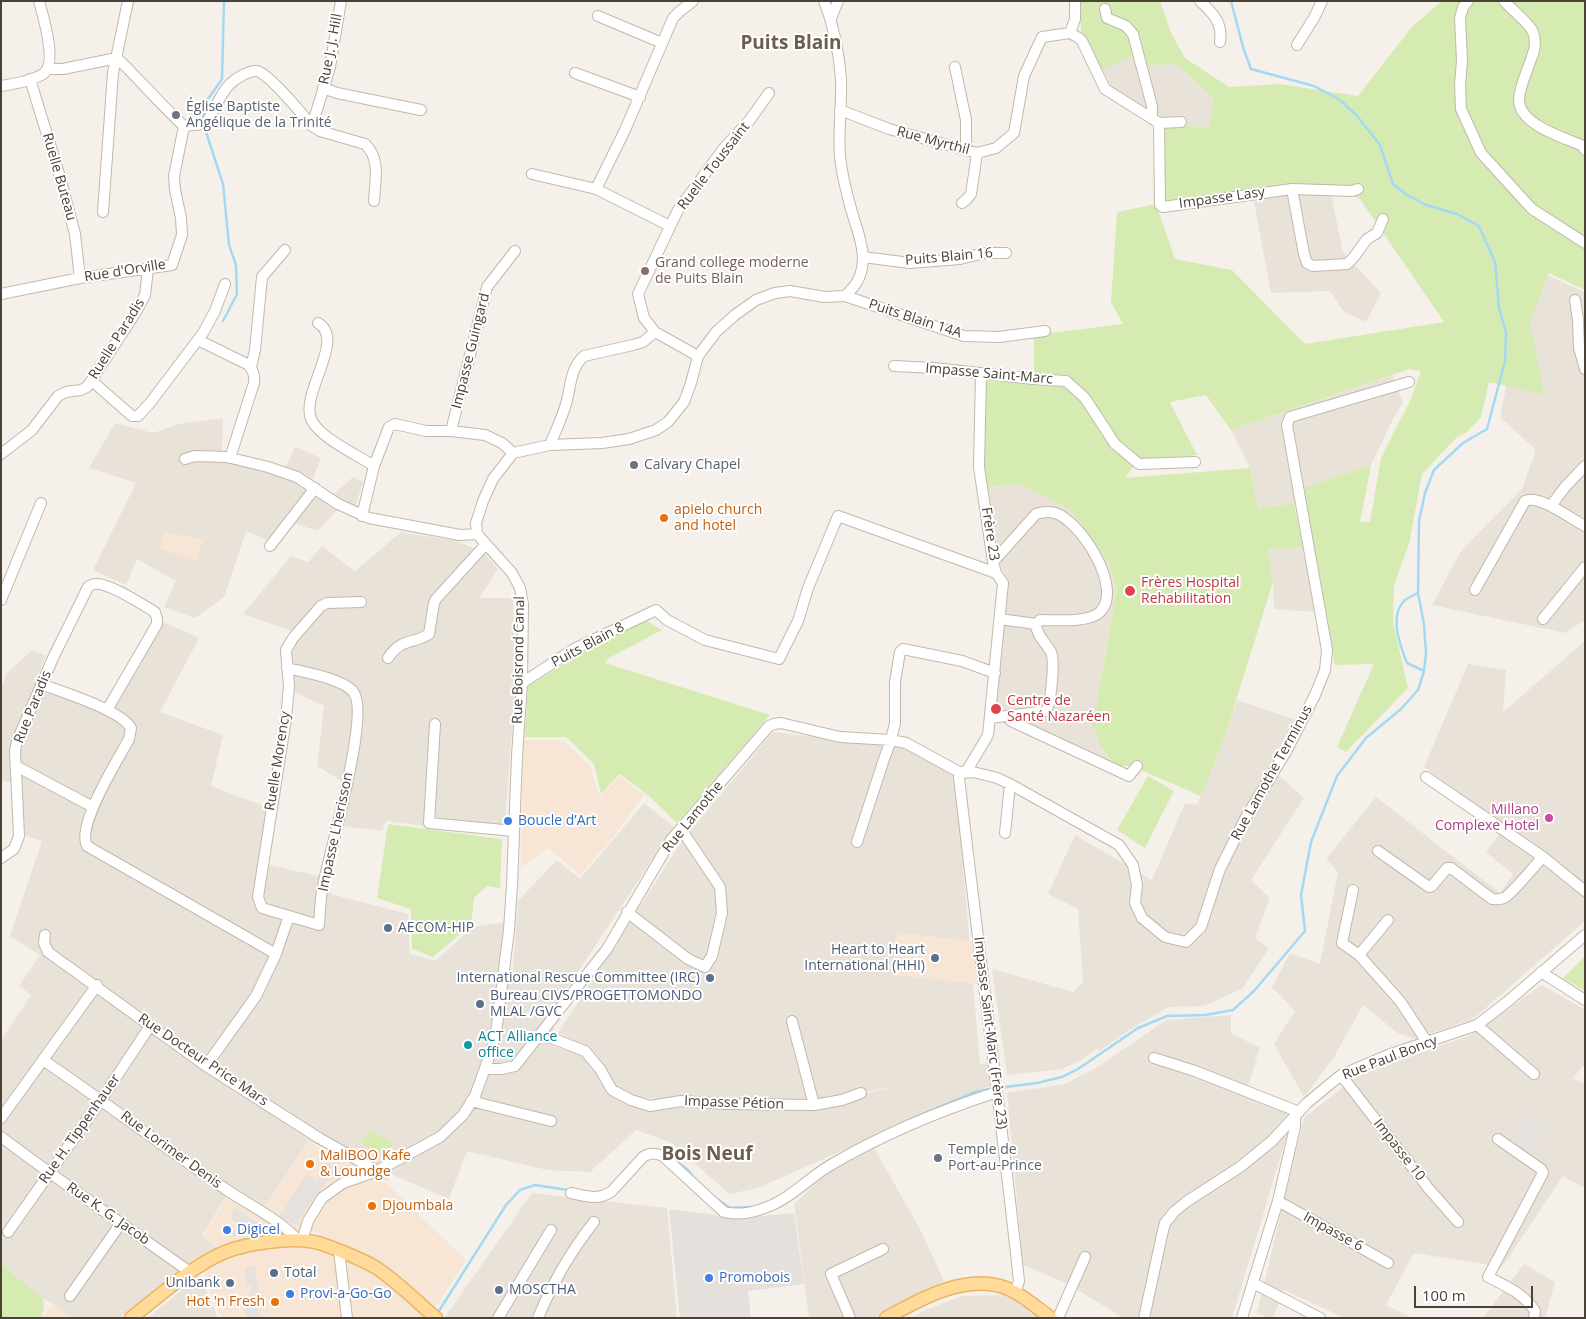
<!DOCTYPE html>
<html>
<head>
<meta charset="utf-8">
<style>
	body { margin:0 }
	#map { position:relative; width:1586px; height:1319px; overflow:hidden; background:#f5f1ea; font-family:"Open Sans",sans-serif }
	canvas { display:block }
	.frame { position:absolute; inset:0; border:2px solid #4a4137; pointer-events:none }
	.scale { position:absolute; left:1414px; top:1286px; width:119px; height:22px; box-sizing:border-box; border:2px solid #4a4137; border-top:0; padding-left:6px; font-size:15px; line-height:18px; white-space:nowrap; color:#4a4137; -webkit-text-stroke:4px #fff; paint-order:stroke }
</style>
</head>
<body>
<div id="map">
<canvas width="1586" height="1319"></canvas>
<div class="frame"></div>
<div class="scale">100 m</div>
</div>
<script>
const context = document.querySelector('canvas').getContext('2d');
context.lineJoin = 'round';
function paint(path, color) {
  context.fillStyle = color;
  context.fill(path, 'evenodd');
}
function trace(path, color, width, dash) {
  context.strokeStyle = color;
  context.lineWidth = width;
  context.lineCap = dash ? 'butt' : 'round';
  context.setLineDash(dash || []);
  context.stroke(path);
}
function drawText(font, color, halo, rows, align = 'center') {
  context.font = font + ' "Open Sans",sans-serif';
  context.lineWidth = 4;
  context.setLineDash([]);
  context.textBaseline = 'middle';
  context.strokeStyle = halo;
  context.fillStyle = color;
  for (const [text, x, y, turn = 0] of rows) {
    context.save();
    context.translate(x, y);
    context.rotate((+turn || 0) * Math.PI / 180);
    context.textAlign = isNaN(turn) ? turn : align;
    if (halo) context.strokeText(text, 0, 0);
    context.fillText(text, 0, 0);
    context.restore();
  }
}
paint(new Path2D(`
	M1133,55L1143,66L1177,64L1214,99L1209,127L1161,125L1114,91L1102,69Z
	M1329,185L1343,252L1381,293L1366,322L1343,311L1330,291L1271,293L1252,191Z
	M1519,263L1585,292V475L1583,476L1585,477V620L1565,633L1432,605L1461,551L1522,489L1536,450L1500,417L1516,340Z
	M1393,375L1403,403L1394,417L1371,465L1305,487L1294,503L1258,509L1250,468L1231,430Z
	M223,418L222,450L285,469L295,447L321,458L312,481L334,494L353,477L363,482L355,507L336,511L318,531L296,524L276,544L246,531L224,597L195,618L164,607L176,581L137,559L126,585L93,570L136,483L89,468L115,423L153,433L179,424Z
	M1018,484L1071,510L1107,560L1117,590L1103,665L1100,686V745L1116,766L995,712L1009,580L1000,566L985,487Z
	M401,532L457,541L483,552L498,569L479,598H513L515,688L504,836L386,821L382,831L334,825L343,782L317,766L324,706L284,687L297,633L243,614L291,556L308,562L322,546L355,571Z
	M1303,548L1316,612L1274,609L1273,582L1266,549Z
	M163,622L199,638L160,712L223,735L211,786L269,808L260,863L324,877L331,894L408,914L410,954L435,961L473,927L506,922L499,980L512,981L518,901L557,860L580,879L644,803L674,827L554,1008L553,1046L581,1055L631,1103L808,1108L896,1086L850,1095L804,1102L631,1098L616,1087L605,1068L590,1048L558,1033L682,841L773,732L900,747L955,774L980,1064L988,1063L991,1085L758,1188L729,1194L672,1143L636,1130L590,1172L547,1170L467,1151L449,1199L391,1174L387,1181L358,1163L309,1141L264,1208L232,1188L202,1235L219,1249L194,1259L119,1318H69L54,1304L43,1299L1,1263V1040L31,995L19,986L40,955L10,936L42,841L23,835L21,785L1,780V688L7,673L32,650L46,656L37,677L111,715Z
	M1585,641V921L1473,1019L1414,1039L1398,1033L1363,1005L1334,1057L1304,1097L1274,1044L1295,1011L1272,987L1290,953L1320,964L1338,872L1326,859L1376,797L1500,893L1513,874L1486,852L1505,826L1424,767L1468,664L1506,670L1503,712Z
	M1237,700L1296,720L1270,768L1304,798L1251,880L1270,898L1255,938L1269,948L1242,989L1204,1006L1169,1007L1139,1024L1099,1051L1097,1049L1081,1060L1062,1069L1007,1075L992,969L1073,992L1083,982L1078,909L1048,894L1075,835L1152,880L1185,803L1197,805L1225,736Z
	M1542,985L1585,1010V1064L1573,1078L1585,1084V1188L1563,1176L1502,1267L1414,1253L1386,1305L1413,1318H1345L1284,1290L1273,1318H1268L1257,1313L1304,1118L1357,1076L1470,1035Z
	M1231,1015V1034L1260,1047L1245,1096L1293,1115L1232,1318H1123L1070,1285L1023,1265L1007,1093L1065,1084L1099,1066L1166,1020Z
	M874,1148L919,1227L944,1281L874,1318H809L794,1204L826,1173Z
	M532,1193L667,1208L677,1318L445,1317Z
	M1524,1264L1555,1282L1545,1318H1483Z
	M200,1275L218,1318H148Z
	M1003,1295L1031,1310L1042,1318H912L923,1311L962,1296Z`), '#e9e2d8');
paint(new Path2D(`
	M166,532L203,540L196,562L159,548Z
	M523,740H563L590,766L600,797L620,776L644,795L614,836L580,875L548,848L521,868Z
	M896,932L973,941L977,984L894,975Z
	M309,1142L373,1172L384,1181L466,1260L436,1307L364,1253L314,1232L282,1233L245,1239L220,1248L203,1235L232,1190L264,1209Z
	M301,1243L356,1264L398,1291L428,1318H221L212,1297L203,1268L239,1253Z
	M54,1304L69,1318H41Z`), '#f7e6d5');
paint(new Path2D(`
	M669,1209L716,1215L729,1219L794,1213L804,1284L748,1291L751,1318H680Z`), '#e5e0db');
paint(new Path2D(`
	M1079,1H1160L1171,33L1185,58L1229,87L1279,84L1358,96L1412,27L1442,1H1585V290L1549,273L1530,321L1544,395L1489,382L1481,417L1467,432L1457,437L1422,474L1409,544L1394,585L1393,622L1408,688L1346,752L1337,747L1374,664L1335,665L1301,492L1305,487L1371,465L1360,522H1370L1381,458L1410,401L1421,371L1409,369L1231,430L1206,395L1170,402L1197,455L1138,460L1125,478L1250,468L1258,509L1294,503L1303,548L1267,549L1273,582L1225,736L1201,796L1131,766H1116L1100,745L1093,724L1117,589L1107,560L1071,510L1018,484L985,487L983,467L984,375L1034,376V335L1123,324L1111,302L1117,212L1156,204L1175,259L1232,270L1305,344L1444,322L1360,199L1329,185L1261,190L1164,202L1161,125L1209,127L1214,99L1177,64L1143,66L1133,56L1102,69L1081,31Z
	M645,620L662,630L609,658L605,663L770,715L677,823L649,796L620,774L601,794L594,764L566,737H525L528,686L592,647Z
	M1148,776L1174,791L1145,848L1117,830Z
	M388,824L502,839L500,888L487,886L474,898L471,925L433,957L412,949L411,909L377,898Z
	M1585,956V991L1563,978Z
	M369,1130L393,1143L385,1156L361,1143Z
	M1,1263L43,1299L44,1309L41,1318H1Z`), '#d5ebb1');
paint(new Path2D(`
	M1525,1117L1546,1128L1530,1161L1509,1147Z
	M327,1163L344,1173L325,1182L295,1225L280,1216L306,1175L315,1180L318,1179Z
	M235,1208L258,1223L253,1232L245,1228L240,1235L231,1237L239,1224L230,1218Z
	M255,1266L258,1289L255,1301L261,1318H248L242,1304L251,1291L252,1286L247,1285L245,1268Z`), '#e4e1de');
trace(new Path2D(`
	M204,120L203,106L222,79L224,1
	M204,126L223,184L229,245L236,265L237,294L223,321
	M1418,593C1414,595 1407,598 1404,601C1389,617 1400,645 1407,663L1424,671
	M998,1088L1037,1083L1062,1077L1078,1069L1138,1028L1167,1016L1205,1015L1233,1010L1254,991L1305,931L1301,895L1311,842L1337,776L1366,738L1401,709L1418,690L1424,671L1426,653L1424,624L1418,593L1419,521L1425,493L1434,470L1463,443L1487,429L1505,361L1506,333L1499,308L1495,262L1479,226L1457,214L1426,205L1407,195L1393,184L1380,145L1357,116L1340,100L1314,86L1251,69L1243,47L1231,1
	M914,1118L975,1092L993,1088
	M665,1153L687,1169L694,1178
	M717,1199L730,1208L753,1207
	M437,1314L506,1205L520,1190L535,1185L568,1190`), '#a5d9f3', 2.5);
const minor = new Path2D(`
	M824,1C834,26 839,53 841,79C842,105 838,130 840,156C842,177 848,199 854,219C858,231 862,243 863,256C863,274 858,284 845,296
	M1200,1C1213,13 1223,23 1220,42
	M1468,1L1463,7L1460,18L1462,61L1460,85L1461,109L1481,153L1532,209L1585,243
	M1504,1C1511,9 1530,24 1533,32C1537,43 1534,52 1530,62C1526,74 1520,86 1519,99C1518,124 1562,137 1581,145L1585,150
	M1105,9L1107,18L1126,26L1133,34L1152,106V119
	M598,16L662,43
	M831,18L838,1
	M1070,33L1079,38L1082,41L1105,89L1159,123L1160,205L1163,207L1292,189L1304,254L1307,263L1313,266L1347,264L1354,257L1367,239L1377,233L1383,219
	M1070,33L1075,19V1
	M1297,45L1314,18L1322,1
	M955,67L966,120V150
	M48,69H63L117,58C140,80 160,104 184,126
	M575,73L640,97
	M30,79L60,177L75,234L80,278
	M1,86C14,84 32,81 43,74C58,64 43,16 39,1
	M323,88L337,93L421,110
	M840,110L889,129L977,153L996,148L1014,133L1024,76L1042,37L1070,33
	M1159,123L1181,122
	M312,126L330,67L341,1
	M532,174L596,189L670,226
	M596,189L625,130L673,18L679,12L693,1
	M1292,189L1352,191L1358,189
	M962,203L967,199L971,194L977,153
	M103,212L113,73L128,1
	M863,257L910,263L960,259L985,253H1006
	M1,294L80,278L172,265L182,235L181,218L175,190L174,176L184,126L205,124C215,112 218,96 230,84C235,79 249,70 257,71C268,73 303,115 312,126L320,131L365,144C381,159 375,180 374,201
	M1575,300L1578,320L1579,348L1585,369
	M318,323C347,340 298,395 312,421C322,439 356,454 374,466
	M198,340L247,364C253,369 255,376 254,383L230,458
	M698,356L655,332L644,318L638,294L678,210L724,148L749,121L769,93
	M894,366L934,368L1034,379L1066,381L1085,398L1115,444L1139,464L1195,462
	M251,367L255,350L262,277L285,250
	M92,381L132,416H138L150,403L203,333L215,311L225,284
	M451,431L487,287L515,251
	M550,445C555,432 562,418 566,404C571,387 570,368 584,356L633,345L643,342L655,332
	M1,454L32,430L58,396L66,392L81,390L87,387L136,312L145,295L148,269
	M185,459L195,456L227,457L268,467L297,477L338,504L369,518L460,535L477,534
	M1551,506L1565,487L1585,466
	M362,516L374,466L389,427L395,424L426,431H451L485,435L502,443L513,453
	M270,546L315,488
	M1475,590L1525,501C1539,494 1571,519 1585,526
	M1,600L41,503
	M1000,619L1036,624
	M1543,619L1585,567
	M388,658C402,637 412,645 429,634L434,603L436,599L486,544
	M287,668C303,672 345,679 354,693C370,716 328,856 322,891C320,902 320,914 319,925L262,908L258,897L286,719L289,686L286,650L293,638L321,606L327,603L361,602
	M522,683L574,649L656,610L667,620L705,640L779,659L798,621L808,588L838,516L996,573
	M41,684C62,692 121,710 131,728L129,739C118,759 76,826 87,846L276,954
	M1011,716V721L1129,776L1137,766
	M991,718L1046,711C1051,704 1055,661 1051,652C1046,643 1036,635 1036,624L1040,620C1056,620 1089,623 1100,612C1124,589 1081,521 1055,513C1049,511 1042,512 1036,514L993,562
	M435,724L429,823L514,831
	M16,766L93,807
	M961,773L959,777C978,945 1001,1113 1019,1281L1015,1293
	M961,773L968,769L988,735L1003,583L996,573L993,562L979,467L981,374
	M1426,777L1543,857L1585,891
	M1005,833L1010,784
	M857,842L884,759L891,740L895,723V682L900,652L903,649L962,661L995,673
	M1378,851L1429,887L1432,886L1447,868H1451L1492,899C1497,899 1500,900 1504,898C1513,893 1534,866 1543,857
	M1,858L14,849L19,836L15,751L17,741L53,658L88,587C89,586 93,584 95,584C108,582 143,605 155,612L157,619V624L107,710
	M1353,890L1342,943L1359,955L1400,1001L1427,1042
	M627,912L688,959L705,967L712,956L722,913L720,887L681,829
	M45,935L44,943L48,952L206,1066L319,1138L377,1171
	M1359,955L1388,920
	M1541,972L1585,1000
	M792,1021L814,1105
	M1477,1025L1534,1074
	M541,1034L585,1051L600,1069L612,1090L631,1100L650,1106L681,1101L727,1104L814,1105L842,1100L861,1093
	M1154,1058L1195,1071L1299,1112
	M43,1060C105,1102 165,1148 227,1190C252,1207 279,1219 299,1241
	M206,1066L256,996L276,954L289,916
	M485,1069H501L515,1066L607,949L671,840L769,726L774,724L781,723L840,737L891,740L906,743L961,773L973,772L997,778L1010,784L1119,845L1133,865L1137,885L1135,903L1142,918L1165,937L1186,942L1201,927L1220,869L1246,817L1287,750L1315,695L1325,670L1327,650L1287,425L1290,417L1409,382
	M1341,1075L1429,1189L1458,1222
	M471,1101L551,1121
	M1,1118L97,985
	M1,1137L50,1173L190,1272
	M1498,1139L1541,1169L1543,1173L1488,1277C1506,1286 1524,1294 1535,1311L1534,1318
	M571,1193C586,1196 599,1201 612,1191L643,1157C650,1152 656,1153 663,1156L724,1212C741,1216 756,1212 772,1205C793,1196 809,1178 829,1166C881,1135 939,1111 997,1092
	M1278,1201L1388,1263
	M8,1232L101,1100L150,1026
	M302,1241L308,1221L322,1198L343,1183L377,1171L440,1137L463,1115L475,1096L493,1046L497,1025L509,930L512,885L517,756L522,683L523,604L520,588L512,573L477,534L476,523L483,501L493,479L513,453L550,445L602,443L629,439L656,430L668,422L684,402L691,383L698,356L717,331L735,315L756,300L775,293L790,291L825,297L845,296L964,336L999,337L1045,331
	M339,1251L347,1318
	M1253,1283L1320,1318
	M70,1296L121,1223
	M498,1318L551,1230
	M538,1318C552,1284 571,1251 594,1222
	M850,1318L831,1274L883,1249
	M1058,1318L1085,1257
	M1144,1318L1162,1235L1165,1223L1174,1212L1186,1202L1240,1167L1272,1141L1307,1103L1341,1075L1388,1055L1477,1025L1507,1002L1585,935
	M1242,1318L1278,1201L1295,1127V1117`);
const major = new Path2D(`
	M131,1318C161,1295 190,1267 225,1252C248,1243 291,1237 315,1242C328,1245 363,1260 375,1267C397,1281 416,1301 436,1318
	M886,1318C920,1299 966,1273 1006,1288C1022,1294 1037,1308 1051,1318`);
trace(minor, '#c1b8ac', 12);
trace(major, '#e8b765', 15);
trace(minor, '#fff', 10);
trace(major, '#ffda99', 12);
for (const [x, y, r, color] of [
	[176,115,5,"#6b7280"],
	[645,271,5,"#8d6e63"],
	[634,465,5,"#6b7280"],
	[664,518,5,"#e8710a"],
	[1130,591,6,"#e0444e"],
	[996,709,6,"#e0444e"],
	[1549,818,5,"#d1479c"],
	[508,821,5,"#3f7fe0"],
	[388,928,5,"#5c6f8a"],
	[935,958,5,"#5c6f8a"],
	[710,978,5,"#5c6f8a"],
	[480,1004,5,"#5c6f8a"],
	[468,1045,5,"#0f9aa8"],
	[938,1158,5,"#6b7280"],
	[310,1164,5,"#e8710a"],
	[372,1206,5,"#e8710a"],
	[227,1230,5,"#3f7fe0"],
	[274,1273,5,"#5c6f8a"],
	[709,1278,5,"#3f7fe0"],
	[230,1283,5,"#5c6f8a"],
	[499,1290,5,"#5c6f8a"],
	[290,1294,5,"#3f7fe0"],
	[275,1302,5,"#e8710a"]
]) {
  const dot = new Path2D();
  dot.arc(x, y, r, 0, 2 * Math.PI);
  context.fillStyle = color;
  context.fill(dot);
  trace(dot, '#fff', 2);
}
drawText('14px', '#4a4137', '#fff', [
	["Rue J. J. Hill",331,49,-79],
	["Rue Myrthil",933,141,15],
	["Ruelle Toussaint",714,166,-52],
	["Ruelle Buteau",59,177,74],
	["Impasse Lasy",1222,198,-8],
	["Puits Blain 16",949,257,-5],
	["Rue d'Orville",125,271,-9],
	["Puits Blain 14A",915,319,18],
	["Ruelle Paradis",117,339,-58],
	["Impasse Guingard",471,351,-76],
	["Impasse Saint-Marc",989,374,5],
	["Frère 23",990,534,81],
	["Puits Blain 8",588,645,-28],
	["Rue Boisrond Canal",519,660,-89],
	["Rue Paradis",33,707,-68],
	["Ruelle Morency",278,761,-81],
	["Rue Lamothe Terminus",1272,773,-61],
	["Rue Lamothe",693,817,-51],
	["Impasse Lherisson",336,832,-78],
	["Impasse Saint-Marc (Frère 23)",990,1033,83],
	["Rue Paul Boncy",1390,1058,-21],
	["Rue Docteur Price Mars",203,1060,34],
	["Impasse Pétion",734,1103,2],
	["Rue H. Tippenhauer",80,1129,-55],
	["Rue Lorimer Denis",171,1150,36],
	["Impasse 10",1399,1150,52],
	["Rue K. G. Jacob",108,1214,35],
	["Impasse 6",1333,1232,29]
]);
drawText('14px', '#5b616d', '#fff', [
	["Église Baptiste",186,107],
	["Angélique de la Trinité",186,123],
	["Calvary Chapel",644,465],
	["Temple de",948,1150],
	["Port-au-Prince",948,1166]
], 'left');
drawText('14px', '#785e54', '#fff', [
	["Grand college moderne",655,263],
	["de Puits Blain",655,279]
], 'left');
drawText('14px', '#c56008', '#fff', [
	["apielo church",674,510],
	["and hotel",674,526],
	["MaliBOO Kafe",320,1156],
	["& Loundge",320,1172],
	["Djoumbala",382,1206],
	["Hot 'n Fresh",265,1302,"right"]
], 'left');
drawText('14px', '#be3a42', '#fff', [
	["Frères Hospital",1141,583],
	["Rehabilitation",1141,599],
	["Centre de",1007,701],
	["Santé Nazaréen",1007,717]
], 'left');
drawText('14px', '#b23c85', '#fff', [
	["Millano",1539,810],
	["Complexe Hotel",1539,826]
], 'right');
drawText('14px', '#366cbe', '#fff', [
	["Boucle d’Art",518,821],
	["Digicel",237,1230],
	["Promobois",719,1278],
	["Provi-a-Go-Go",300,1294]
], 'left');
drawText('14px', '#4e5e75', '#fff', [
	["AECOM-HIP",398,928],
	["Heart to Heart",925,950,"right"],
	["International (HHI)",925,966,"right"],
	["International Rescue Committee (IRC)",700,978,"right"],
	["Bureau CIVS/PROGETTOMONDO",490,996],
	["MLAL /GVC",490,1012],
	["Total",284,1273],
	["Unibank",220,1283,"right"],
	["MOSCTHA",509,1290]
], 'left');
drawText('14px', '#0d838f', '#fff', [
	["ACT Alliance",478,1037],
	["office",478,1053]
], 'left');
drawText('bold 19px', '#6d5e4e', '#fff', [
	["Puits Blain",791,44],
	["Bois Neuf",707,1155]
]);
</script>
</body>
</html>
